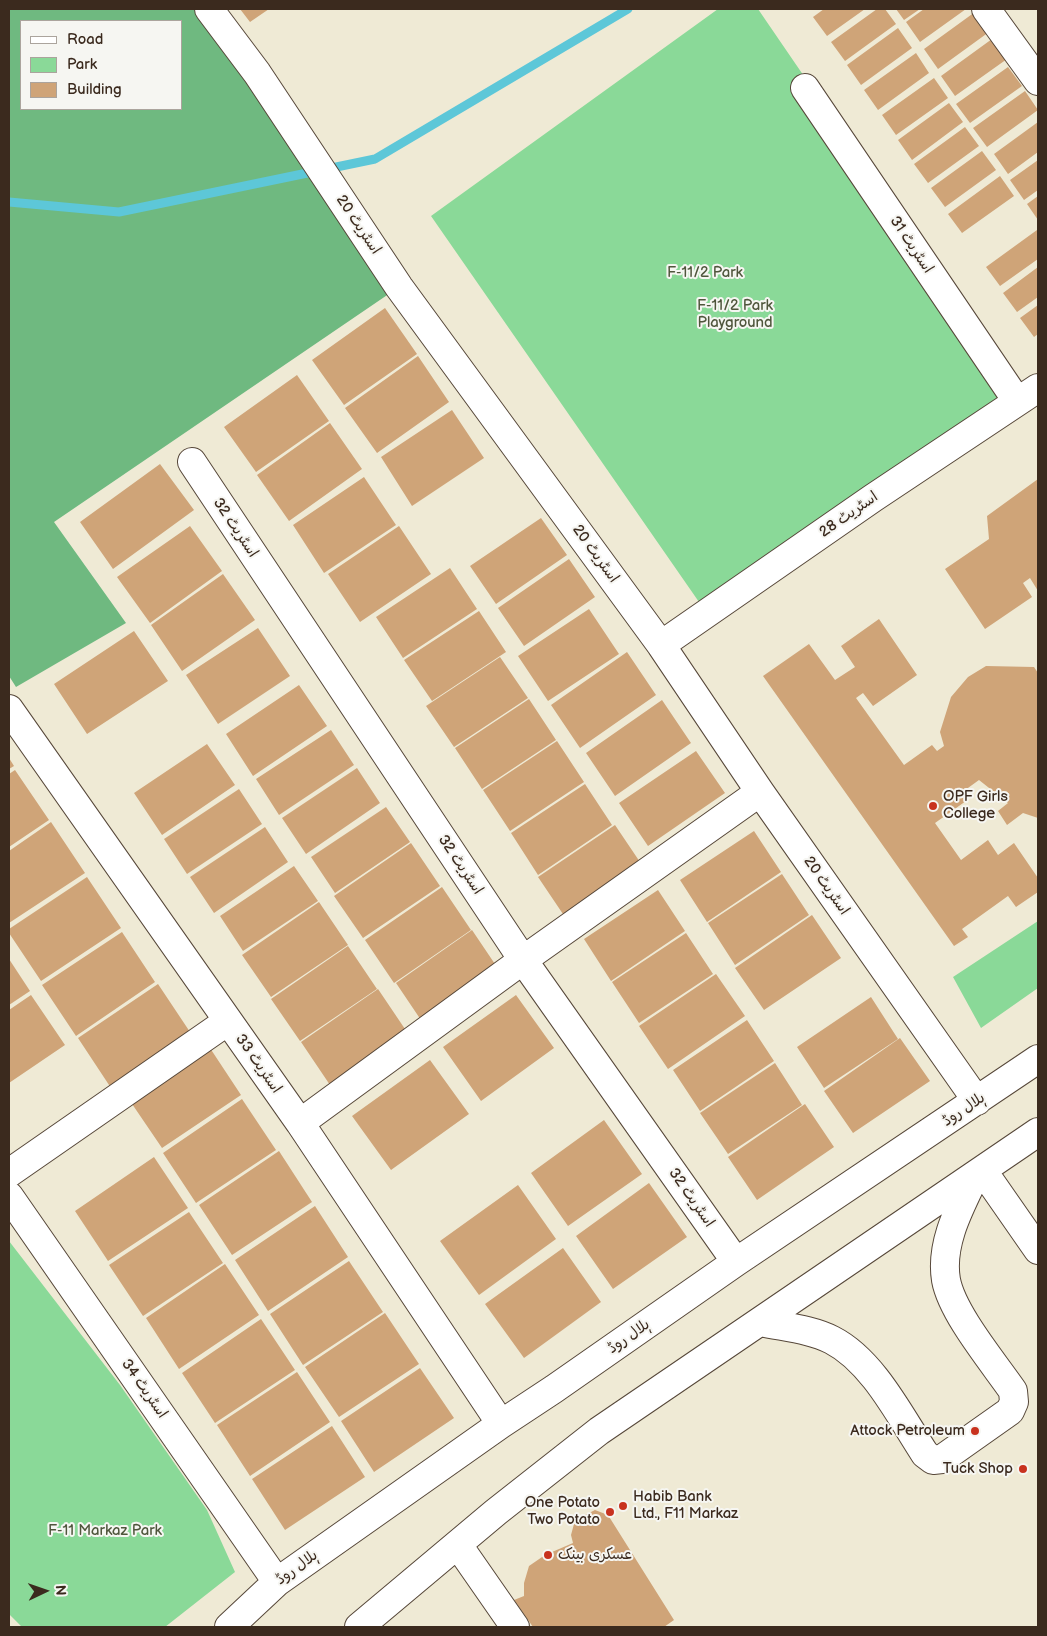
<!DOCTYPE html>
<html>
<head>
<meta charset="utf-8">
<style>
	body { margin:0 }
	#map { position:relative; width:1047px; height:1636px; overflow:hidden; background:#efead5; font-family:"Balsamiq Sans",sans-serif }
	canvas { display:block }
	.frame { position:absolute; inset:0; border:10px solid #3b2a1e; pointer-events:none }
	.legend { position:absolute; left:20px; top:20px; width:162px; height:90px; box-sizing:border-box; background:#f6f6f2; border:1px solid #aba49d; margin:0; padding:6px 9px; list-style:none; font-size:15px; color:#3b2a1e }
	.legend li { display:flex; align-items:center; gap:10px; height:25px }
	.legend b { width:25px; border:1px solid #aba49d }
	.north { position:absolute; left:20px; top:1566px; width:50px; height:50px; -webkit-text-stroke:4px #f6f6f2; paint-order:stroke; rotate:87deg; font-size:14px; font-weight:700; line-height:20px; text-align:center; color:#3b2a1e }
	.north::after { content:''; display:block; margin:auto; width:18px; height:22px; background:#3b2a1e; clip-path:polygon(50% 0,100% 100%,50% 72%,0 100%) }
</style>
</head>
<body>
<div id="map">
<canvas width="1047" height="1636"></canvas>
<div class="frame"></div>
<ul class="legend">
<li><b style="height:6px;background:#fff"></b>Road</li>
<li><b style="height:14px;background:#8ad998"></b>Park</li>
<li><b style="height:14px;background:#cfa478"></b>Building</li>
</ul>
<div class="north">N</div>
</div>
<script>
const context = document.querySelector('canvas').getContext('2d');
context.lineJoin = 'round';
function paint(path, color) {
  context.fillStyle = color;
  context.fill(path, 'evenodd');
}
function trace(path, color, width, dash) {
  context.strokeStyle = color;
  context.lineWidth = width;
  context.lineCap = dash ? 'butt' : 'round';
  context.setLineDash(dash || []);
  context.stroke(path);
}
function drawText(font, color, halo, rows, align = 'center') {
  context.font = font + ' "Balsamiq Sans","Playpen Sans Arabic",sans-serif';
  context.lineWidth = 4;
  context.setLineDash([]);
  context.textBaseline = 'middle';
  context.strokeStyle = halo;
  context.fillStyle = color;
  for (const [text, x, y, turn = 0] of rows) {
    context.save();
    context.translate(x, y);
    context.rotate((+turn || 0) * Math.PI / 180);
    context.textAlign = isNaN(turn) ? turn : align;
    if (halo) context.strokeText(text, 0, 0);
    context.fillText(text, 0, 0);
    context.restore();
  }
}
paint(new Path2D(`
	M718,9H758L1016,386L699,602L431,216Z
	M1038,921V988L981,1028L953,977Z
	M9,1241L120,1385L207,1510L235,1572L165,1627H22L9,1614Z`), '#8ad998');
paint(new Path2D(`
	M9,9H205L399,287L54,522L126,623L16,687L9,676ZM21,21H181V109H21Z`), '#6fb980');
trace(new Path2D(`
	M9,202L119,212L375,159L628,9`), '#5dc7d8', 9);
paint(new Path2D(`
	M240,9H269L250,22Z
	M824,9H865L827,36L813,17Z
	M877,9H885L896,24L845,61L831,42Z
	M896,9H920L904,20Z
	M924,9H966L920,42L906,22Z
	M975,12L989,32L938,69L924,49Z
	M898,28L912,48L861,85L847,65Z
	M992,39L1007,59L955,96L941,76Z
	M916,53L929,73L878,110L864,90Z
	M1008,67L1022,86L970,123L956,104Z
	M934,78L948,98L896,135L882,115Z
	M1025,91L1038,110L987,147L973,128Z
	M949,103L963,122L912,160L898,140Z
	M1038,122V152L1008,174L994,154Z
	M965,127L979,146L928,183L914,164Z
	M982,151L996,170L945,207L931,188Z
	M1038,160V190L1024,200L1010,180Z
	M1000,176L1014,196L962,233L948,214Z
	M1038,196V220L1027,204Z
	M1037,230L1038,259L1000,286L986,267Z
	M1038,267V297L1017,312L1003,293Z
	M1038,305V334L1034,337L1020,318Z
	M385,308L417,354L344,405L312,360Z
	M418,356L449,402L377,453L345,408Z
	M297,375L329,421L256,472L224,427Z
	M452,410L484,458L412,506L381,457Z
	M330,423L362,469L289,521L257,475Z
	M160,464L194,510L113,569L80,522Z
	M364,477L396,525L324,573L293,525Z
	M1038,479V591L1030,578L1023,583L1032,597L985,629L945,569L989,539L987,516Z
	M541,518L567,555L496,604L470,566Z
	M190,526L222,571L150,623L117,577Z
	M399,526L431,574L360,622L328,574Z
	M569,559L595,597L524,646L498,608Z
	M450,568L477,609L403,658L376,617Z
	M223,574L255,620L182,671L151,625Z
	M589,609L619,654L548,701L518,656Z
	M479,611L506,652L432,701L404,660Z
	M879,619L917,675L873,706L863,693L856,698L904,765L932,745L937,751L944,746L940,732L951,697L968,677L986,666L1034,667L1038,673V818L1023,813L1007,825L998,811L1008,803L979,780L961,793L966,801L935,823L961,860L988,840L998,855L1014,843L1038,878V892L1016,907L1008,896L962,929L968,937L954,946L763,676L809,644L835,680L855,667L841,646Z
	M258,628L290,676L218,724L186,675Z
	M134,631L168,681L87,734L54,684Z
	M627,652L656,695L580,748L551,705Z
	M500,657L528,698L454,747L426,706Z
	M299,685L327,726L253,776L226,734Z
	M529,699L556,740L482,789L455,748Z
	M662,700L691,743L615,796L586,753Z
	M331,730L354,765L279,815L256,779Z
	M557,741L584,782L510,831L483,790Z
	M207,744L235,785L162,835L134,793Z
	M696,751L725,793L648,846L619,803Z
	M9,758L14,766L9,769Z
	M357,768L380,803L306,854L282,818Z
	M15,770L49,820L9,847V774Z
	M585,784L612,825L538,875L511,833Z
	M239,789L262,824L187,874L164,839Z
	M386,807L410,842L335,893L311,857Z
	M51,822L85,873L9,923V851Z
	M615,825L644,868L567,920L538,877Z
	M265,827L288,862L214,913L190,877Z
	M754,831L781,872L707,922L680,880Z
	M411,843L440,886L363,938L334,896Z
	M294,866L318,901L243,951L220,916Z
	M782,874L809,915L735,965L708,923Z
	M87,877L121,928L41,981L9,933V929Z
	M442,887L471,930L394,983L365,940Z
	M658,890L685,931L611,981L584,939Z
	M319,902L348,945L271,997L242,955Z
	M812,915L841,958L764,1010L735,968Z
	M472,930L501,973L425,1026L396,983Z
	M122,932L155,982L76,1036L42,985Z
	M686,933L713,974L639,1023L612,982Z
	M348,946L377,989L300,1041L271,999Z
	M9,959L30,991L9,1005Z
	M716,974L745,1016L668,1069L639,1026Z
	M158,984L192,1035L111,1088L78,1038Z
	M378,989L407,1032L330,1085L301,1042Z
	M31,995L65,1045L9,1083V1010Z
	M516,995L554,1048L481,1101L443,1047Z
	M871,997L898,1039L824,1088L797,1047Z
	M747,1020L774,1061L700,1111L673,1070Z
	M900,1038L930,1081L853,1133L824,1091Z
	M208,1045L241,1095L162,1148L128,1098Z
	M430,1060L469,1114L391,1170L352,1116Z
	M775,1063L802,1105L728,1154L700,1113Z
	M242,1099L276,1150L196,1203L163,1153Z
	M805,1104L834,1147L757,1200L728,1157Z
	M604,1120L642,1174L568,1226L531,1173Z
	M279,1151L312,1202L232,1255L199,1205Z
	M154,1157L188,1208L108,1261L75,1211Z
	M649,1183L687,1237L613,1289L576,1236Z
	M518,1185L556,1239L479,1295L440,1241Z
	M315,1206L348,1257L268,1311L235,1260Z
	M189,1212L223,1263L143,1316L109,1265Z
	M563,1248L601,1302L524,1358L485,1304Z
	M349,1261L383,1312L303,1365L270,1314Z
	M225,1264L259,1315L179,1369L146,1318Z
	M385,1313L419,1364L339,1417L305,1367Z
	M261,1319L295,1370L215,1423L182,1373Z
	M420,1368L454,1418L374,1472L341,1421Z
	M297,1372L330,1422L250,1476L217,1425Z
	M332,1426L365,1477L285,1530L252,1479Z
	M595,1510L608,1515L674,1620L664,1627H533L514,1600L524,1596V1583L529,1566L545,1555L573,1543L571,1535L574,1524L583,1516Z`), '#cfa478');
const minor = new Path2D(`
	M209,9L257,73L399,287L661,645L760,792L977,1101
	M986,9L1038,81
	M805,88L1017,401
	M192,462L523,960L736,1262
	M661,645L873,498L1038,388
	M9,709L300,1123L501,1424
	M300,1123L523,960L760,792
	M983,1171L1038,1250
	M9,1173L228,1021
	M9,1196L277,1582
	M761,1322C783,1327 811,1329 832,1340C873,1361 900,1416 925,1454L933,1460L942,1459L1010,1411L1014,1402L1013,1391C993,1362 952,1313 946,1280C940,1244 959,1209 974,1178
	M458,1545L515,1627
	M229,1627L277,1582L501,1424L554,1389L736,1262L1038,1059
	M359,1627L496,1512L599,1431L1038,1132`);
trace(minor, '#564739', 30);
trace(minor, '#fff', 28);
for (const [x, y, r, color] of [
	[933,806,5,"#c8321e"],
	[975,1431,5,"#c8321e"],
	[1023,1469,5,"#c8321e"],
	[623,1506,5,"#c8321e"],
	[610,1512,5,"#c8321e"],
	[548,1555,5,"#c8321e"]
]) {
  const dot = new Path2D();
  dot.arc(x, y, r, 0, 2 * Math.PI);
  context.fillStyle = color;
  context.fill(dot);
  trace(dot, '#f6f6f2', 2);
}
drawText('15px', '#3b2a1e', '#f6f6f2', [
	["اسٹریٹ 20",358,225,56],
	["اسٹریٹ 31",911,245,56],
	["اسٹریٹ 28",849,515,-35],
	["اسٹریٹ 32",235,528,56],
	["اسٹریٹ 20",595,554,54],
	["اسٹریٹ 32",460,865,56],
	["اسٹریٹ 20",826,886,55],
	["اسٹریٹ 33",258,1064,55],
	["ہلال روڈ",964,1110,-34],
	["اسٹریٹ 32",691,1198,55],
	["ہلال روڈ",629,1337,-35],
	["اسٹریٹ 34",144,1389,55],
	["ہلال روڈ",297,1568,-36]
]);
drawText('15px', '#4f563c', '#f6f6f2', [
	["F-11/2 Park",705,273],
	["F-11/2 Park",735,306],
	["Playground",735,323],
	["F-11 Markaz Park",105,1531]
]);
drawText('15px', '#3b2a1e', '#f6f6f2', [
	["OPF Girls",943,797],
	["College",943,814],
	["Attock Petroleum",965,1431,"right"],
	["Tuck Shop",1013,1469,"right"],
	["Habib Bank",633,1497],
	["Ltd., F11 Markaz",633,1514],
	["One Potato",600,1503,"right"],
	["Two Potato",600,1520,"right"],
	["عسکری بینک",558,1555]
], 'left');
</script>
</body>
</html>
